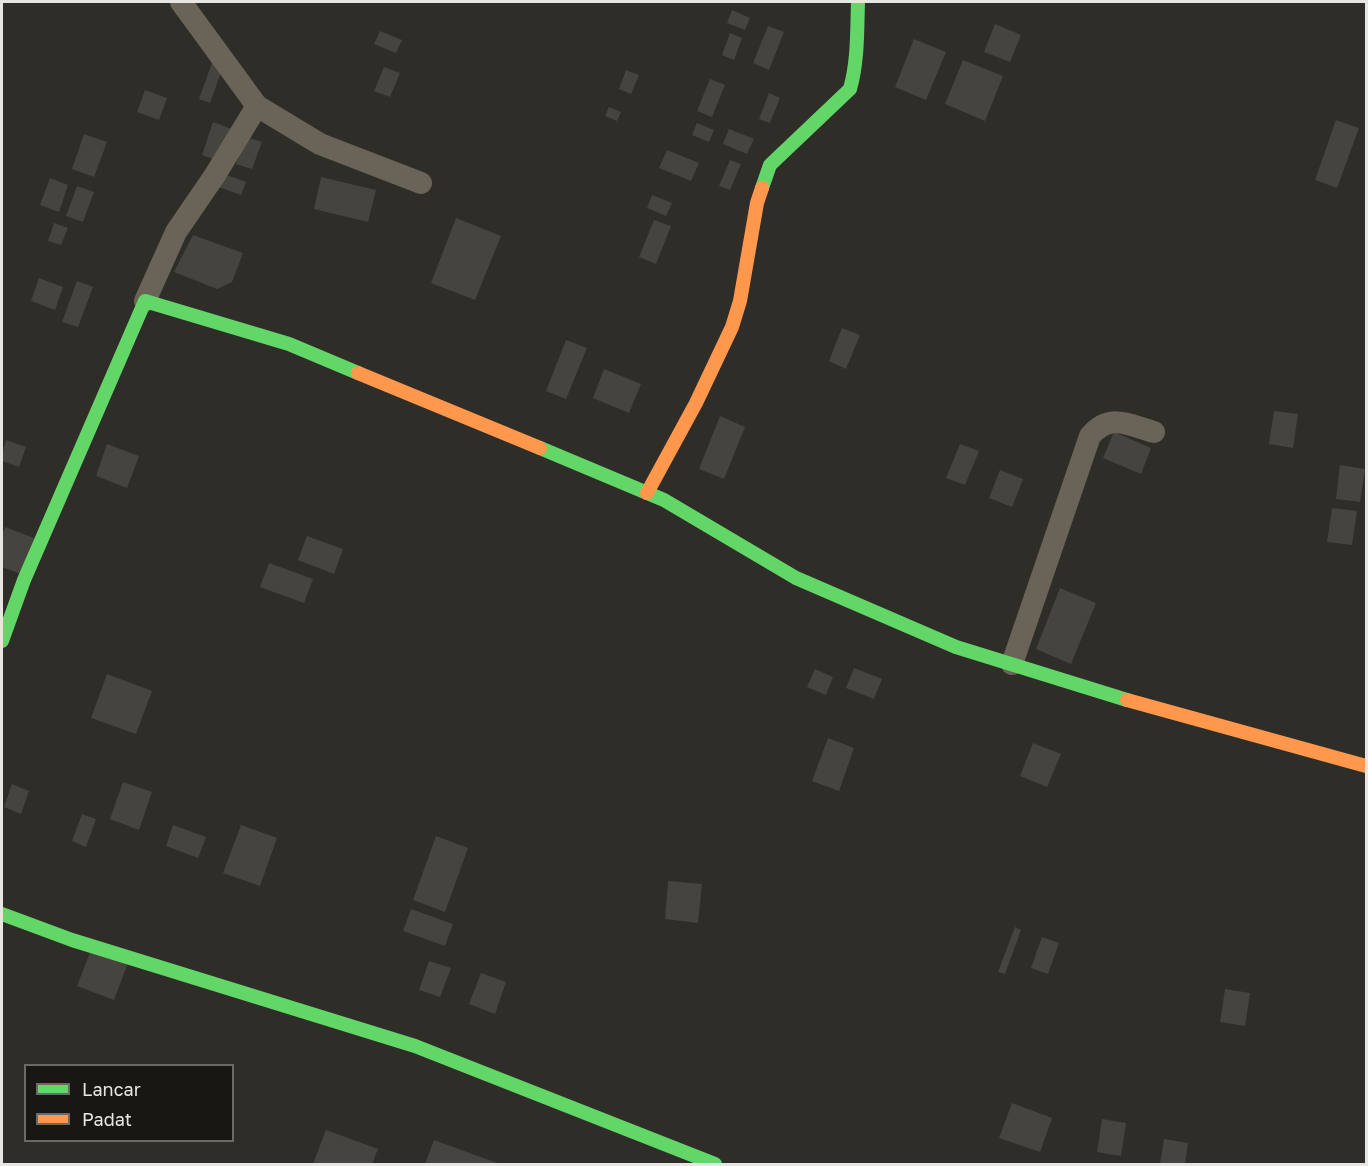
<!DOCTYPE html>
<html>
<head>
<meta charset="utf-8">
<style>
	body { margin:0 }
	#map { position:relative; width:1368px; height:1166px; overflow:hidden; background:#2e2d28; font-family:"Golos Text",sans-serif }
	canvas { display:block }
	.frame { position:absolute; inset:0; border:3px solid #e7e6e0; pointer-events:none }
	.legend { position:absolute; left:24px; top:1064px; width:210px; height:78px; box-sizing:border-box; background:#181713; border:2px solid #6b6a65; margin:0; padding:8px 10px; list-style:none; font-size:18px; color:#e7e6e0 }
	.legend li { display:flex; align-items:center; gap:12px; height:30px }
	.legend b { width:30px; border:2px solid #6b6a65 }
</style>
</head>
<body>
<div id="map">
<canvas width="1368" height="1166"></canvas>
<div class="frame"></div>
<ul class="legend">
<li><b style="height:8px;background:#63d668"></b>Lancar</li>
<li><b style="height:8px;background:#ff974d"></b>Padat</li>
</ul>
</div>
<script>
const context = document.querySelector('canvas').getContext('2d');
context.lineJoin = 'round';
function paint(path, color) {
  context.fillStyle = color;
  context.fill(path, 'evenodd');
}
function trace(path, color, width, dash) {
  context.strokeStyle = color;
  context.lineWidth = width;
  context.lineCap = dash ? 'butt' : 'round';
  context.setLineDash(dash || []);
  context.stroke(path);
}
paint(new Path2D(`
	M732,10L750,18L745,30L727,23Z
	M995,24L1021,35L1010,62L984,52Z
	M768,26L784,32L769,70L753,63Z
	M380,31L402,40L396,53L374,44Z
	M730,33L742,38L734,60L722,55Z
	M914,39L946,52L926,100L895,87Z
	M213,60L224,64L210,103L199,99Z
	M963,60L1003,76L985,121L945,104Z
	M384,67L400,73L390,97L374,91Z
	M626,70L639,75L631,94L619,89Z
	M710,79L725,85L712,117L697,111Z
	M145,90L167,98L159,120L137,112Z
	M769,93L780,98L770,123L759,119Z
	M609,107L621,112L617,121L605,116Z
	M1336,120L1359,128L1337,188L1315,180Z
	M213,122L234,130L222,162L202,155Z
	M697,123L714,130L709,142L692,135Z
	M729,129L754,139L747,154L723,144Z
	M84,134L107,142L94,177L72,169Z
	M246,137L262,142L252,169L236,164Z
	M667,150L699,163L691,181L659,168Z
	M730,160L741,164L730,190L719,186Z
	M224,174L246,182L241,195L219,187Z
	M321,177L376,190L368,222L314,209Z
	M50,178L68,185L59,212L40,205Z
	M77,186L94,192L83,222L66,216Z
	M652,195L672,203L666,216L647,208Z
	M456,218L501,236L475,300L431,283Z
	M654,220L671,226L656,264L639,257Z
	M54,223L68,228L61,245L48,241Z
	M193,235L243,253L232,282L217,289L174,272Z
	M39,278L63,287L55,310L31,301Z
	M77,281L93,287L78,327L62,322Z
	M842,328L860,335L846,369L829,361Z
	M566,340L587,348L566,399L546,391Z
	M604,369L641,384L629,413L593,398Z
	M1274,411L1298,414L1293,448L1269,444Z
	M720,416L745,427L724,479L699,469Z
	M1114,432L1151,448L1141,474L1103,458Z
	M6,440L26,447L19,467L2,461V454Z
	M107,444L139,456L127,488L96,476Z
	M960,444L979,451L965,485L946,478Z
	M1340,465L1365,469L1360,502L1336,499Z
	M1000,470L1023,479L1012,507L989,498Z
	M1332,508L1357,511L1352,545L1327,542Z
	M5,527L34,538L21,574L2,567V535Z
	M307,536L343,549L334,574L298,560Z
	M269,563L313,579L304,603L260,587Z
	M1060,588L1096,603L1071,664L1036,649Z
	M854,668L882,679L874,699L846,688Z
	M815,669L833,677L826,695L807,687Z
	M107,674L152,691L136,734L91,718Z
	M828,738L854,748L839,791L812,781Z
	M1033,743L1061,754L1047,787L1020,776Z
	M123,782L152,792L139,830L110,819Z
	M12,784L29,791L21,814L4,807Z
	M82,814L96,819L86,847L72,841Z
	M173,825L206,837L198,858L166,846Z
	M241,825L277,838L260,886L223,873Z
	M436,836L468,848L445,912L413,900Z
	M668,881L702,884L698,923L665,919Z
	M411,909L453,924L445,946L403,931Z
	M1015,927L1021,930L1005,974L998,972Z
	M1042,937L1059,943L1048,974L1031,968Z
	M91,950L128,963L114,1000L77,986Z
	M429,961L451,968L440,997L419,990Z
	M481,973L506,982L495,1014L469,1004Z
	M1225,989L1250,993L1245,1026L1220,1022Z
	M1012,1103L1052,1118L1040,1152L999,1138Z
	M1102,1119L1126,1123L1121,1156L1097,1152Z
	M326,1130L378,1149L372,1164H313Z
	M1164,1139L1188,1143L1185,1164H1160Z
	M434,1140L500,1164H425Z`), '#46443f');
trace(new Path2D(`
	M181,2L257,106L320,144L421,183
	M145,301L176,232L215,175L257,106
	M1012,664L1090,436C1110,412 1129,425 1154,432`), '#6a6358', 22);
trace(new Path2D(`
	M762,188L770,165L850,89C858,61 857,31 858,2
	M540,448L664,500L796,578L956,647L1127,700
	M2,641L24,580L145,301L289,344L358,373
	M2,914L72,940L415,1046L715,1164`), '#63d668', 14);
trace(new Path2D(`
	M358,373L540,448
	M647,493L696,403L732,327L740,301L757,203L762,188
	M1127,700L1366,766`), '#ff974d', 14);
</script>
</body>
</html>
